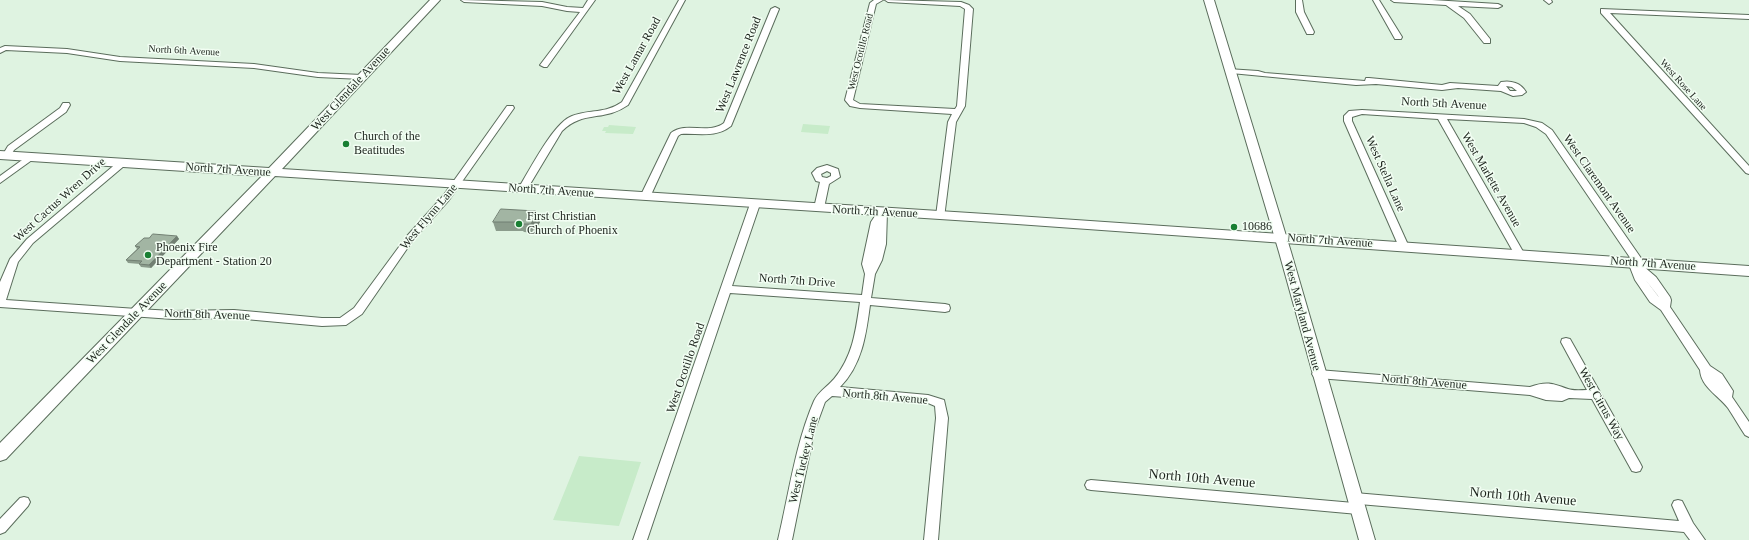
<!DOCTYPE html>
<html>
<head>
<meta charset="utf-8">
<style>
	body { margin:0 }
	canvas { display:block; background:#dff3e1 }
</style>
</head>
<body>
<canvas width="1749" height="540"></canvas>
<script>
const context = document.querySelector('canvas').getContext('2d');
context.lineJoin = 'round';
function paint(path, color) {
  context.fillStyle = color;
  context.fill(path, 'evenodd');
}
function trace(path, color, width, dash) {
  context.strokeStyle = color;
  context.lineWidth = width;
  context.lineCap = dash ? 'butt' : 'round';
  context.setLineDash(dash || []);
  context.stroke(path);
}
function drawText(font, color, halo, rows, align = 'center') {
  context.font = font + ' Georgia,serif';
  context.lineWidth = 3;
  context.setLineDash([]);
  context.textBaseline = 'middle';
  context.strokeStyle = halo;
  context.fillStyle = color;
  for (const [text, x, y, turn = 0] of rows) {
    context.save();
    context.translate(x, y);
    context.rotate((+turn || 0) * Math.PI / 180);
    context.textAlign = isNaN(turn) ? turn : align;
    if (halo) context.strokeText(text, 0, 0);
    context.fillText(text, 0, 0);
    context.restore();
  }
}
paint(new Path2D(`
	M803,124L830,126L828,134L801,132Z
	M609,125L636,127L633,134L605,133L606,131H602L604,127H608Z
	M579,456L641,462L619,526L553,520Z`), '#c7ebc9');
const minor = new Path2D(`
	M461,0L542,2L567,7L583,8L588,0H595L547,67H544L540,65L580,12L567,11L542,6L464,2Z
	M679,0H685L628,105C604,122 583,110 562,131L526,191H520L518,189C530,170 553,123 572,116C590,109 605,114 622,102Z
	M874,0H883L876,4L853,100L860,104L955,109L957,106L965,9L960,6L888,2L885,0L961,2L969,5L973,9L965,106L956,122L944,218L941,219L936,216L948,122L952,114L860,108L850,106L845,100L870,3Z
	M1296,0H1302L1304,12L1314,32L1313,34H1307L1296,12Z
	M1373,0H1379L1402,37L1401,39H1395Z
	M1391,0H1432L1498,4L1502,6L1498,8L1458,6L1470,14L1490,39V43H1484L1464,18L1446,5L1394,2Z
	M1544,0H1551L1552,2L1549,4Z
	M775,7L779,9L731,126C716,138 699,133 681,134L678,136L650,197L648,199H642L640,197L671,133C686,121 708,135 724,123L771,9Z
	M1601,9L1749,15V19L1610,13L1749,166V174L1746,173L1601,13Z
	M5,46L67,49L120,57L254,64L318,73L362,75L366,77L362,79L318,77L254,68L120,61L67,53L6,50L0,53V48Z
	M1228,69L1258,71L1265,73L1365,81L1366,78H1369L1442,85L1450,83L1498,86L1501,82C1511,80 1521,83 1526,92L1522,95L1513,96L1501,91L1458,88L1442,90L1376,84L1356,85L1231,73H1228ZM1506,86L1512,87L1517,91H1510Z
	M63,103H69L70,105L66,112L14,150L9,158H3L2,156L8,146L60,108Z
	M507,106H513L514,108L449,200L413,240L362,314L346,325L322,326L234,318L173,319L0,307V282L10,259L27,239L118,162L121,161L125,164L124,166L33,243L18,262L6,300L137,309L173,311L234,310L322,318H340L354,308L407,236L443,196Z
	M1362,110L1524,119L1542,123L1552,130L1643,261L1644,263L1642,265L1656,277L1670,297L1671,300L1670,307L1710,366L1722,374L1733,391L1732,397L1749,422V437L1745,435C1739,426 1734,417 1728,408C1718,395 1701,387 1700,370L1661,310L1650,302L1635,280L1628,262L1631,259L1546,134L1536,127L1524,123L1447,119L1525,255L1520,258L1515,255L1438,119L1362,114L1352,117V121L1409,247L1404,250L1399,247L1344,121V116L1349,111ZM1644,278L1659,297L1658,296Z
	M29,155L33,158L32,160L0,183V176Z
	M827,165L838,169L840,177L829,184L824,208L819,211L814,208L820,182L816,181L812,173L817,168ZM827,171L831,173V176L827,178L822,177L821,174Z
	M755,201L760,204L732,286L862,295L865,274L862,264L871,222L879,210L882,209L887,212L886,244L882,260L875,274L871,298L945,304L949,305L950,308L949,311L945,312L870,305C866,335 862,365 840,387L928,395L944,400L948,418L938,540H924L936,418L935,406L928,403L832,396L825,402L814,432L792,540H778C789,494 795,445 814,401C818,392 828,386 834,379C853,356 856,330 860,302L730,293L647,540H633L750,204Z
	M1566,338L1570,339L1640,463L1642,467L1640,471L1636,472L1632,471L1592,399L1569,398L1562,401L1546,400L1530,395L1318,378L1314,377L1312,374L1314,371L1318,370L1530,387C1546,381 1552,383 1568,389C1573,391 1581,390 1587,390L1561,342L1562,339Z
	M1091,480L1354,503L1351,502L1349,498L1351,494L1355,493L1679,521L1672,505L1674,501L1678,500L1682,501L1693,523L1705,540H1690L1684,532L1359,504L1362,505L1364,509L1362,513L1358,514L1091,490L1087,489L1085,485L1087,481Z
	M24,497L28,498L30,502L28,506L5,532L0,534V519L20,498Z`);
const tertiary = new Path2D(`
	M1204,0H1214L1291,252L1375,540H1359L1279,252Z`);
const secondary = new Path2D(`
	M430,0H440L282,169L1017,216L1749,266V276L1017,224L275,176L6,459L0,461V443L262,176L0,159V151L269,168Z`);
trace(minor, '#5b6d5c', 2);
trace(tertiary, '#5b6d5c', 2);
trace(secondary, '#5b6d5c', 2);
paint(minor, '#fff');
paint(tertiary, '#fff');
paint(secondary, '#fff');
paint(new Path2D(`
	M536,211L540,222L534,233L524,232L523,231H496L493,222Z
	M177,236L179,239L151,268L141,267L139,264H140L128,263L126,260L137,249L135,246L149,238Z`), '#8b9c8c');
paint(new Path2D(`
	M536,211L537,214V213L540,222L534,233L531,224Z
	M177,236L179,239L151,268L149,265Z`), '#717f72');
const building = new Path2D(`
	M501,209L536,211L535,213H537L531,224H521L522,222H493Z
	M153,234L177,236L149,265L139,264L142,261L126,260L140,247L135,246L144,238H149Z`);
paint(building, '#a2b5a3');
trace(building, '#717f72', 1);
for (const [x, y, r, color] of [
	[346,144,4,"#197f33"],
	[519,224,4,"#197f33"],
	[1234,227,4,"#197f33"],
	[148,255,4,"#197f33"]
]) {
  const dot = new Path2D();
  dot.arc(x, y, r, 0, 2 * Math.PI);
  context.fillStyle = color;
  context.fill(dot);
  trace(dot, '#f2fef3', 1.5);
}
drawText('10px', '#1c231c', '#f2fef3', [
	["North 6th Avenue",184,51,3],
	["West Ocotillo Road",861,52,-76],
	["West Rose Lane",1683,85,48]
]);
drawText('12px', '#1c231c', '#f2fef3', [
	["West Lamar Road",637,56,-61],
	["West Lawrence Road",739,65,-68],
	["West Glendale Avenue",351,89,-47],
	["North 5th Avenue",1444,104,3],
	["North 7th Avenue",228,170,4],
	["West Stella Lane",1385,174,66],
	["West Marlette Avenue",1491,180,60],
	["West Claremont Avenue",1599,184,55],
	["North 7th Avenue",551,191,4],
	["West Cactus Wren Drive",60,200,-42],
	["North 7th Avenue",875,212,3],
	["West Flynn Lane",429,217,-50],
	["North 7th Avenue",1330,241,4],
	["North 7th Avenue",1653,264,4],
	["North 7th Drive",797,281,4],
	["North 8th Avenue",207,315,2],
	["West Maryland Avenue",1302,316,75],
	["West Glendale Avenue",127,323,-46],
	["West Ocotillo Road",686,368,-71],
	["North 8th Avenue",1424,382,5],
	["North 8th Avenue",885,397,5],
	["West Citrus Way",1601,404,61],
	["West Tuckey Lane",804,460,-76]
]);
drawText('12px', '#1c231c', '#f2fef3', [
	["Church of the",354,137],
	["Beatitudes",354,151],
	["First Christian",527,217],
	["Church of Phoenix",527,231],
	["10686",1242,227],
	["Phoenix Fire",156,248],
	["Department - Station 20",156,262]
], 'left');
drawText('14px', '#1c231c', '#f2fef3', [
	["North 10th Avenue",1202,479,5],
	["North 10th Avenue",1523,497,5]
]);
</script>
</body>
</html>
